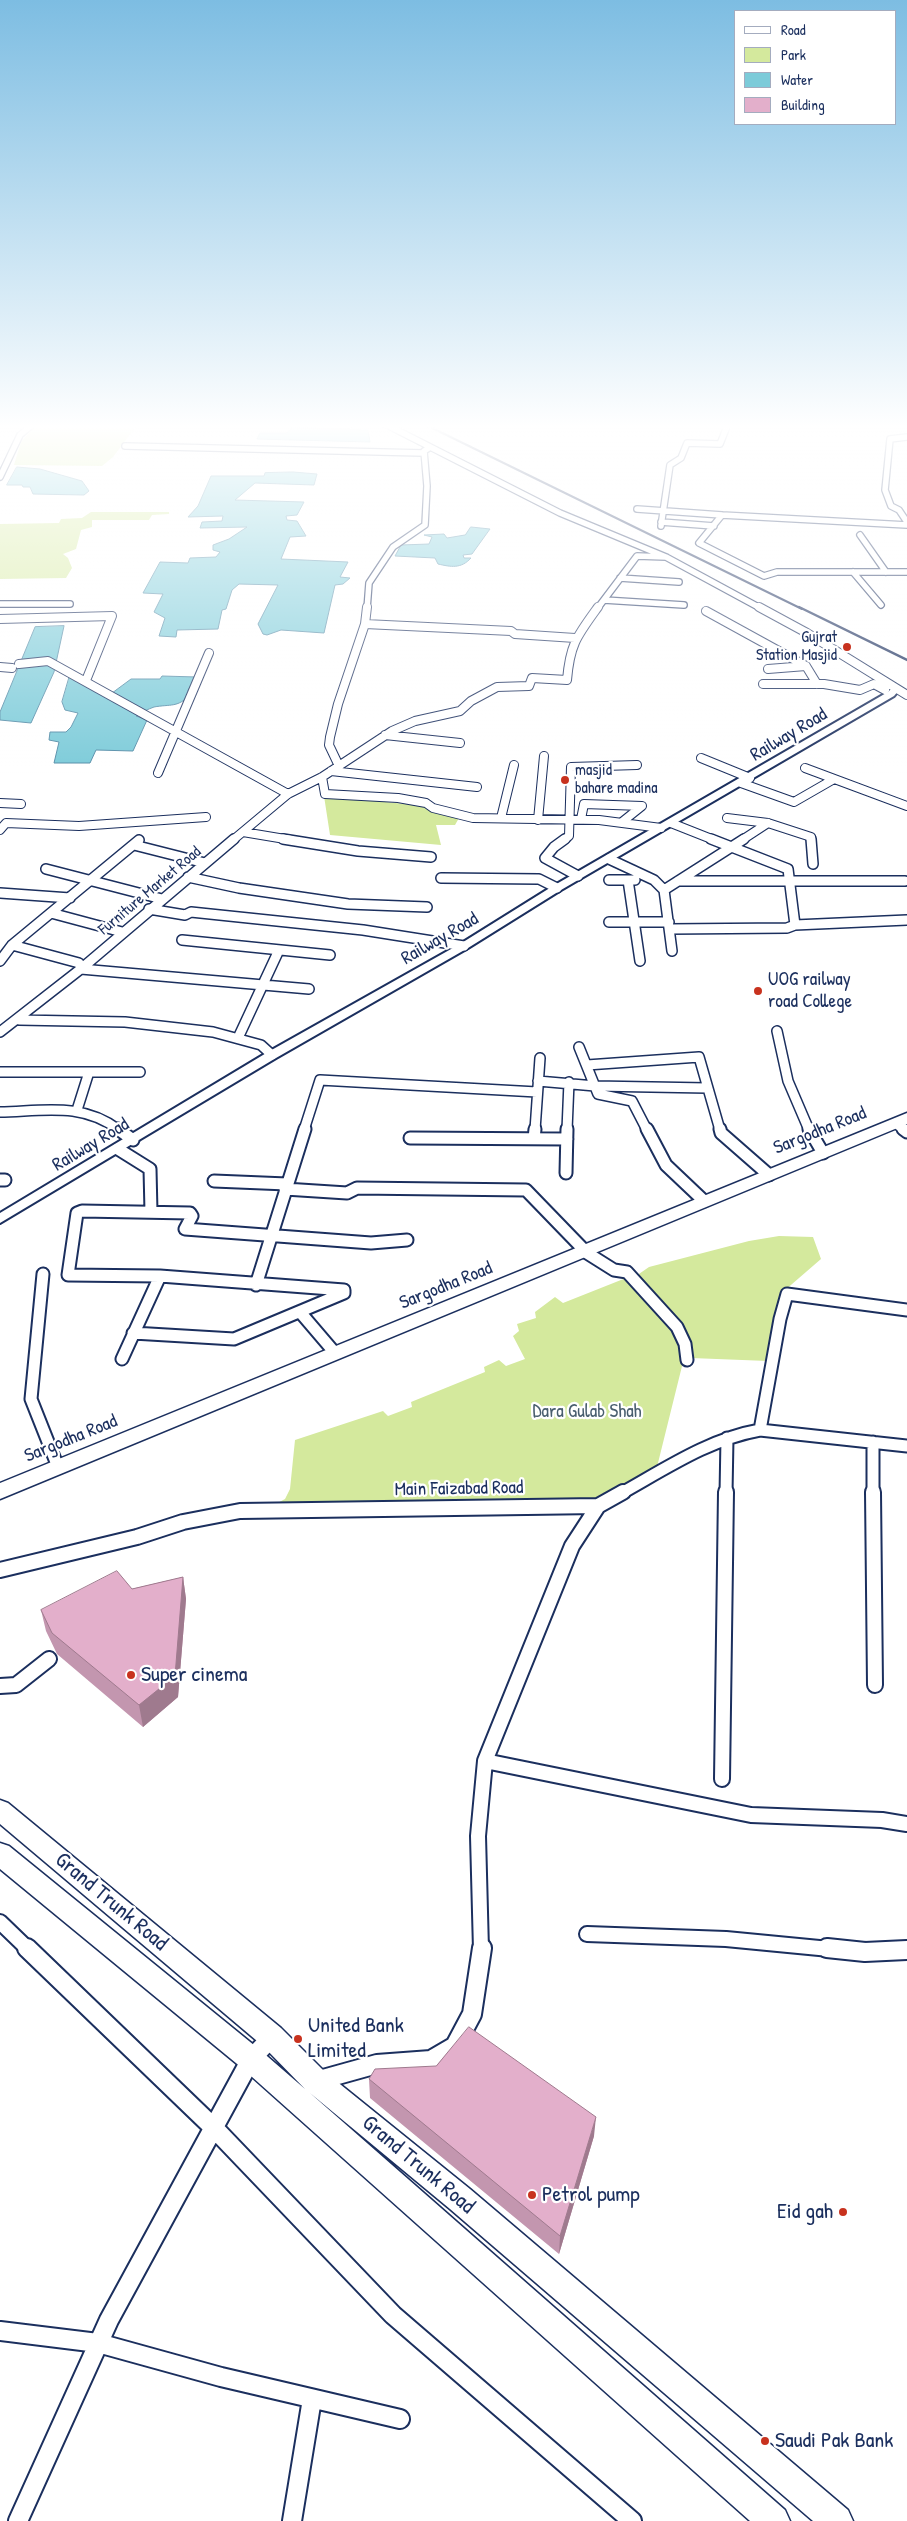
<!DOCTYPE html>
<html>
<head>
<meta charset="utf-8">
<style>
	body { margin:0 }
	#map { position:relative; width:907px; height:2521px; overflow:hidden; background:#fff; font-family:"Patrick Hand",sans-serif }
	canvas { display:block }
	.legend { position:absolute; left:734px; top:10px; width:162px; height:115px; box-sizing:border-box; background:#fff; border:1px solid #a4acbf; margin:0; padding:6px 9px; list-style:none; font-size:15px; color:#1b2f5e }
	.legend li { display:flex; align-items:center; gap:10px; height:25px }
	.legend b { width:25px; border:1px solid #a4acbf }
</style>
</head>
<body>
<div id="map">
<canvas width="907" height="2521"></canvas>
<ul class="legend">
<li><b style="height:6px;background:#fff"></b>Road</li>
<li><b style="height:14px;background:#d4e99d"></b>Park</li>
<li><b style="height:14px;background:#7ccbd9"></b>Water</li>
<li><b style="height:14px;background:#e3afcb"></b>Building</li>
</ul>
</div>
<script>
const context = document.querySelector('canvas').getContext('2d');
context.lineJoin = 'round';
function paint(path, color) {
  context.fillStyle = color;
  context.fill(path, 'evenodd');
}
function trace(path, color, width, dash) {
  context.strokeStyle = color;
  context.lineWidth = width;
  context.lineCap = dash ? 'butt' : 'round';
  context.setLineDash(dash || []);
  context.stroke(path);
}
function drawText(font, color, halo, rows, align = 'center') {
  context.font = font + ' "Patrick Hand",sans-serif';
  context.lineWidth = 4.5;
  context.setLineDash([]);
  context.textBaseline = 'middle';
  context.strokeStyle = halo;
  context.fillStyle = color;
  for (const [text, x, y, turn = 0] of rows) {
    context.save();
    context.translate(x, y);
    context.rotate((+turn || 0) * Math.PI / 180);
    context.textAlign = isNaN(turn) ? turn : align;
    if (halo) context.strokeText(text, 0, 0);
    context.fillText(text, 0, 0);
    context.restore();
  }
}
paint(new Path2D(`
	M37,424H138L113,457L102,466L14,465L21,442Z
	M91,512H169V514L152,515L149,520H92V527L81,530L76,549L63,554L68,558L72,568L66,578L0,579V524L59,523L61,519L82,518Z
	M324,796L426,806L459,818L455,825H436L441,845L330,835Z
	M779,1236L813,1237L821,1259L784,1291L768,1361L691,1358V1342L686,1331L636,1276L649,1267L749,1241Z
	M626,1278L674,1328L685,1354L657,1467L595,1501L272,1506L285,1499L290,1489L295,1440L383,1411L388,1416L412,1407L411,1402L485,1372L484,1367L499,1360L506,1366L525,1359L513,1336L519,1331L517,1324L536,1318L535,1312L555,1297L563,1303Z`), '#d4e99d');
const water = new Path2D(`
	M293,428L368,430L370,442L257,439L260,433H286Z
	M17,467L40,469L82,481L89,491L84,495L33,494L30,487H23L22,485H7Z
	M293,472L317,474L314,485L255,483L235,500L304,502L297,515L286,516L287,520L297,521L306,536L290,537L281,559L348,562L340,577L350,578L343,584L335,585L324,633L281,630L267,635L263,634L258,624L278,585L239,584L232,590L226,609L222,610L218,629L177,630L176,637L159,636L165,618L154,612L163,594L143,593L160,562L188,563L190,558L216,557L220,552L213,550V545L229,539L247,527L200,528L202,522L222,521L223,516L188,517L198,506L211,476H264L265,473Z
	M471,527L490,529L472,554L463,555L464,558H471C461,569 451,567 438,564L435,558L395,556L401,545L429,544L432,537L424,535L444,534L447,538L465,535Z
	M64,626L54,672L31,723L0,720V712L35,627Z
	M70,675L108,696L131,679H160L162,676L197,677L188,690L190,694C179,708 170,704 154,707C148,709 141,713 136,716L147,720L133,751L96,750L90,763H54L59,742L49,740L50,732H66L71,727L78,713L65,710L62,702Z`);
paint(water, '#7ccbd9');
trace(water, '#558da8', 1);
const minorFar5 = new Path2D(`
	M294,424L348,425
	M385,424L560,513L666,557L762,609
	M907,437L890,439L885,490L891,506L899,510L907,522
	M125,446L424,453
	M0,477L20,435L33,424
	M637,509L722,515
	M661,522L714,526
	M907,525L722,515L699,543L764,576L777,572H907
	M661,526L670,465L681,458L687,443L720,444L728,424
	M860,535L886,572
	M853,572L881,605
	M620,578L679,582
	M604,600L684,605
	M0,604H70
	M367,609L369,583L393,547L425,525L427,486L424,451L429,448
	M597,609L637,556L666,557`);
const minorFar4 = new Path2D(`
	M759,607L807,633L907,695
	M706,611L806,666L817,684
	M0,619L112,616L87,678
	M365,624L511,631L515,634L575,638
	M19,664L48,661L288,794
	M0,667L12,668
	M768,669L806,666
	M763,684H824L860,690L874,684L885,690
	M385,735L460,743
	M701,758L750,778
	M339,766L329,745L330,737L338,704L365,624L367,607
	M805,768L907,806
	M331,771L477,787
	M158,773L209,653
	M322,777L325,794L398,798L426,803L433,808L473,818L599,820L661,828
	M741,783L794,802L834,779
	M0,803L21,804
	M501,818L514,765
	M727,818L768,823L811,837V840
	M581,819L584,804L642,806L622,822
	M538,820L544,756
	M671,823L714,840
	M0,830L6,823L79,826L206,817
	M243,832L291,840
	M233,840L288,794L322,777L392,731L415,721L460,711L471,701L497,687L529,686L532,678L567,680C570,644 577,636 598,607
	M564,840L569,836L571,767L637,765
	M742,840L768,823`);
const minorFar3 = new Path2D(`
	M283,839L358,851L431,857
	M565,839L554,847L545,858L578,876
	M711,839L788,869L795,925
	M811,839L813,864
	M134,845L205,863
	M609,859L654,880L664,890L672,951
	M46,869L162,899
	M188,877L239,888L348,904L427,907
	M441,878L539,879L557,888
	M609,880H635
	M628,880L640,961
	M678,881H905
	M664,890L744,839
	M0,893L70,898
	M149,909L185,915L191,912L363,930L464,946
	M51,913L122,932
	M609,922H669
	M670,929L787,928L795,925L907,920
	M182,940L330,955
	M12,945L79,963L81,969L309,989
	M0,961L12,945L139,840
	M19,1020L125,1022L213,1032L261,1045L272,1055
	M777,1031L788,1081L809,1130
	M0,1032L82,968L234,839
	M238,1038L279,950
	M579,1047L598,1094L632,1101L647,1130
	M587,1065L699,1057L720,1130
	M0,1072H140
	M538,1081L595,1086L707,1088
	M77,1110L89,1072
	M0,1112C44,1111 82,1102 119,1130
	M896,1123L904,1130
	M304,1130L320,1080L537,1092
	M535,1130L540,1058
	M567,1130L569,1082`);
const minorFar2 = new Path2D(`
	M118,1129L133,1140
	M647,1129L666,1165L704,1201
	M720,1129L721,1133L769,1175
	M809,1129L823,1153
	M903,1129L907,1132
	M410,1138L567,1139
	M534,1139L535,1129
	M118,1149L150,1169L151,1212
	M566,1173L567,1129
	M0,1180H5
	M214,1181L287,1184
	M285,1189L347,1193L357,1188L526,1190L587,1253L614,1270L627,1272L677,1327L685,1344L687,1360
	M43,1274L31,1399L58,1467
	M256,1285L305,1129
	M344,1290L160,1276L68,1275L77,1213L82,1211L190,1213L192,1216L185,1229L371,1243L407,1240
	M300,1312L335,1353
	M133,1333L234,1339L344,1293V1290
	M122,1359L160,1276
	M760,1430L780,1319L787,1294L907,1310
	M873,1442V1494
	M620,1494C665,1469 709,1439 760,1430L907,1446
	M726,1494L727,1438`);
const minorFar1 = new Path2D(`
	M873,1492L875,1685
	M0,1570L137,1537L183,1522L240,1511L598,1506L623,1492
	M0,1686L16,1685L49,1659
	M485,1761L751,1815L882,1820L907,1824
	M722,1779L726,1492
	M0,1922L29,1950
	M587,1934L726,1939L840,1950
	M481,1950L478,1836L485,1761L572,1546L598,1506`);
const minor = new Path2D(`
	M27,1948L214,2128L393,2315L632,2521
	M827,1948L865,1952L907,1950
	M316,2081L377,2064L431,2060L455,2046L472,2014L482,1948
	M0,2331L98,2343L221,2377L400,2419
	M18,2521L109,2320L251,2059L272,2037
	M292,2521L312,2399`);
const tertiary = new Path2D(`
	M893,687L900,689L894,696L561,890L468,948L276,1058L0,1223V1213L268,1052L460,944L553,886L888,692Z`);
const primary = new Path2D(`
	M907,1113V1124L0,1499V1483Z
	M0,1800L8,1803L281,2028L325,2072L470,2189L848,2510L853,2521H813L450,2209L310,2093L785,2510L790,2521H750L242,2068L0,1869V1843L9,1846L260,2050L305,2089L263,2046L0,1824Z`);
trace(minorFar5, '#1b2f5e', 8);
trace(minorFar4, '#1b2f5e', 10);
trace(minorFar3, '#1b2f5e', 12);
trace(minorFar2, '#1b2f5e', 15);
trace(minorFar1, '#1b2f5e', 18);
trace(minor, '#1b2f5e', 22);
trace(tertiary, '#1b2f5e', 4);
trace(primary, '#1b2f5e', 3);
trace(minorFar5, '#fff', 5.5);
trace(minorFar4, '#fff', 8);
trace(minorFar3, '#fff', 9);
trace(minorFar2, '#fff', 11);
trace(minorFar1, '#fff', 14);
trace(minor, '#fff', 18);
paint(tertiary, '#fff');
paint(primary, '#fff');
trace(new Path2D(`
	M424,424L802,609`), '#1b2f5e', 2);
trace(new Path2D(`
	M799,607L907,660`), '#1b2f5e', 2.5);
paint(new Path2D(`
	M183,1577L186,1599L178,1697L143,1727L57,1654L46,1631L41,1610Z
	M369,2079L594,2136L559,2254L370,2098Z`), '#c396af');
paint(new Path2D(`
	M183,1577L186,1599L178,1697L143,1727L139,1705Z
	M596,2117L594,2136L559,2254L560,2236Z`), '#9f7a8e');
const building = new Path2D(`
	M117,1571L132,1589L183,1577L175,1676L139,1705L52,1633L41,1610Z
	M469,2027L596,2117L560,2236L369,2079L375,2069L436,2066Z`);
paint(building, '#e3afcb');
trace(building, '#9f7a8e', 1);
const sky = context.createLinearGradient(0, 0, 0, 776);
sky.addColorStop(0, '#7dbde2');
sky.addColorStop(0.55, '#fff');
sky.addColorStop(1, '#ffffff00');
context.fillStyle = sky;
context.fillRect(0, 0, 907, 776);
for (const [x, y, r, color] of [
	[847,647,5,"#c8321e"],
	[565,780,5,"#c8321e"],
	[758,991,5,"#c8321e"],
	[131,1675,5,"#c8321e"],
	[298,2039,5,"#c8321e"],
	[532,2195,5,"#c8321e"],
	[843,2212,5,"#c8321e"],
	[765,2441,5,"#c8321e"]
]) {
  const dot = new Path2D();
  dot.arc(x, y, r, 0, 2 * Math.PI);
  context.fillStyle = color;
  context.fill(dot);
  trace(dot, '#fff', 2);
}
drawText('16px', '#1b2f5e', '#fff', [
	["Gujrat",837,638],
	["Station Masjid",837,656],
	["masjid",575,771,"left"],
	["bahare madina",575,789,"left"]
], 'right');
drawText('16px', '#1b2f5e', '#fff', [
	["Furniture Market Road",150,891,-40]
]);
drawText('19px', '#1b2f5e', '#fff', [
	["Railway Road",789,735,-31],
	["Railway Road",440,939,-30],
	["Sargodha Road",820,1131,-22],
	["Railway Road",91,1145,-31],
	["Sargodha Road",446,1286,-22],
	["Sargodha Road",71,1439,-22],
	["Main Faizabad Road",459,1489,-1]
]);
drawText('19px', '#1b2f5e', '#fff', [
	["UOG railway",768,980],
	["road College",768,1002]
], 'left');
drawText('19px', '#495e6e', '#fff', [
	["Dara Gulab Shah",587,1412]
]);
drawText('22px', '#1b2f5e', '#fff', [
	["Super cinema",141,1675],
	["United Bank",308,2026],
	["Limited",308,2051],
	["Petrol pump",542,2195],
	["Eid gah",833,2212,"right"],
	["Saudi Pak Bank",775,2441]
], 'left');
drawText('22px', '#1b2f5e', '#fff', [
	["Grand Trunk Road",111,1902,40],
	["Grand Trunk Road",418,2165,40]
]);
</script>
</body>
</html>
